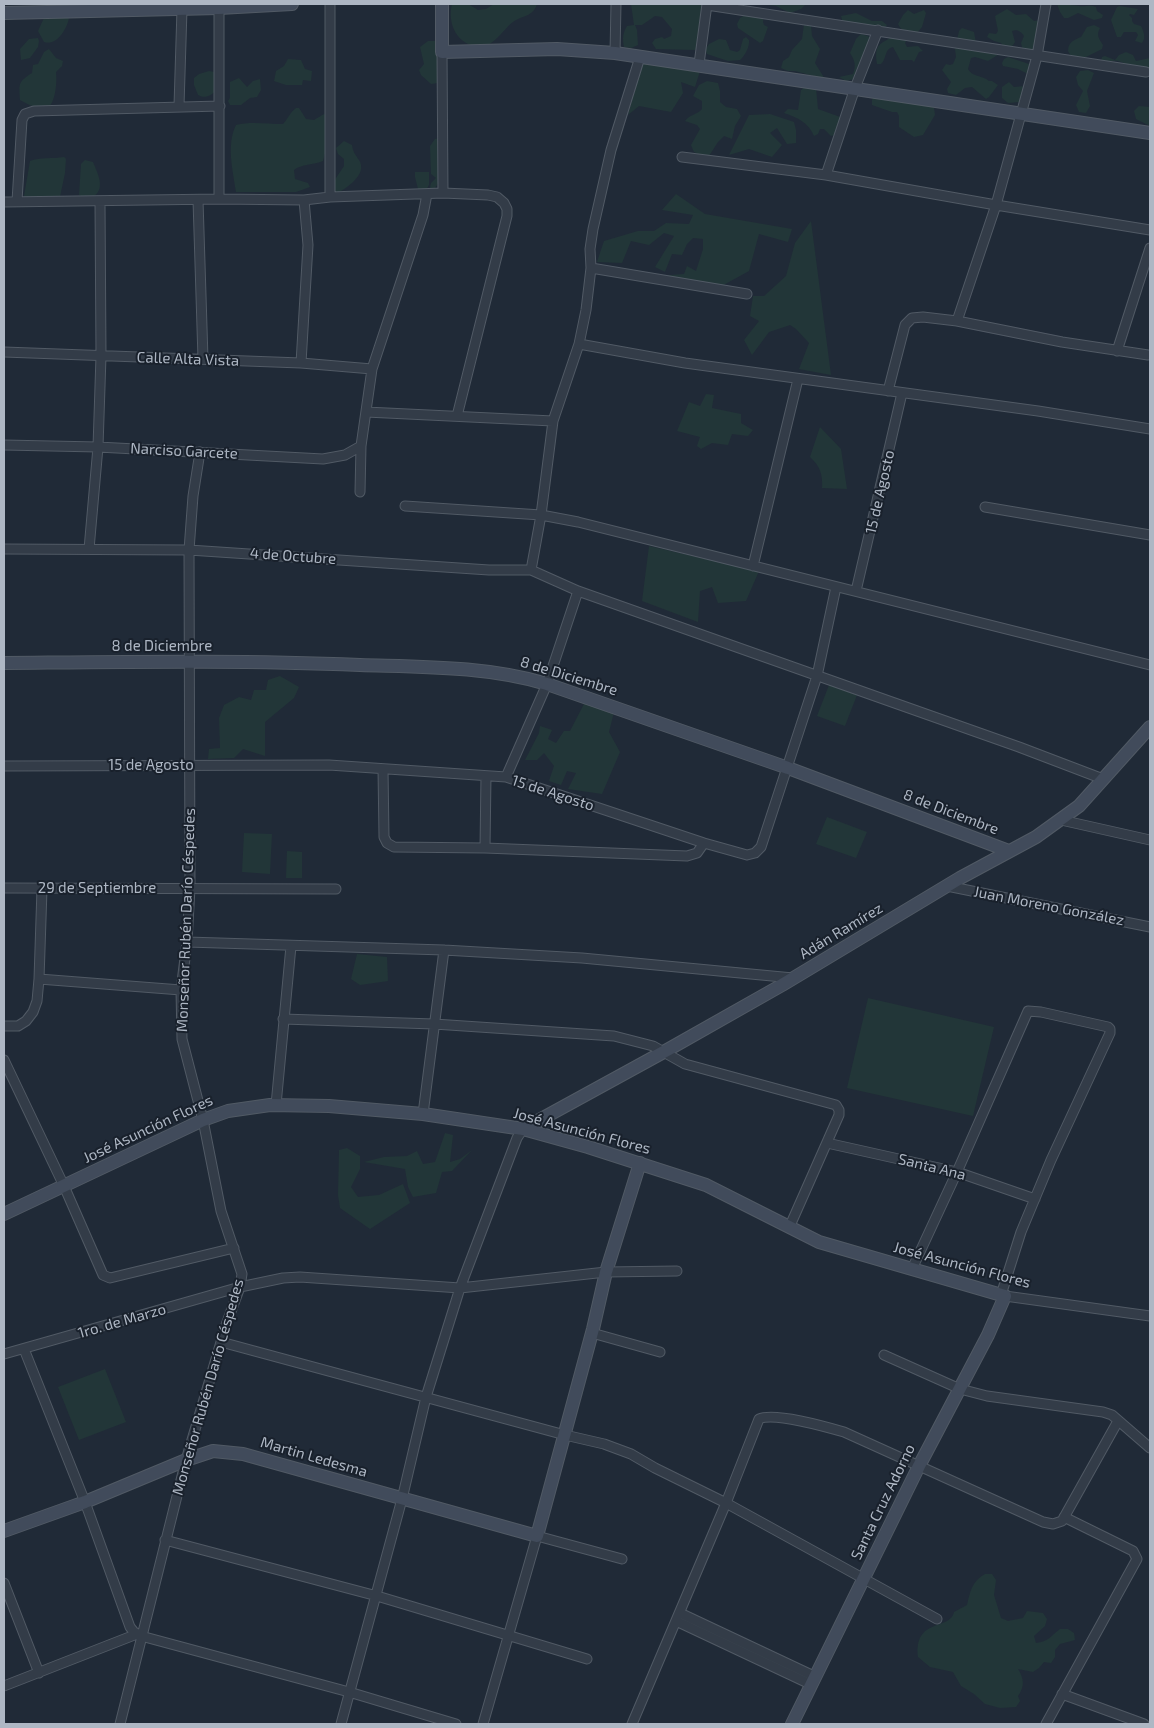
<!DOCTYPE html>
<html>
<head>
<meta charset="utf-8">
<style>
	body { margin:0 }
	#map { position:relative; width:1154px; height:1728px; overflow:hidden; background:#202a37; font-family:"Exo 2",sans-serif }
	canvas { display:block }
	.frame { position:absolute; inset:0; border:5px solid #aeb7c4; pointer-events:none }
</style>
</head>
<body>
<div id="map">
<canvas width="1154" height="1728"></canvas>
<div class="frame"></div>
</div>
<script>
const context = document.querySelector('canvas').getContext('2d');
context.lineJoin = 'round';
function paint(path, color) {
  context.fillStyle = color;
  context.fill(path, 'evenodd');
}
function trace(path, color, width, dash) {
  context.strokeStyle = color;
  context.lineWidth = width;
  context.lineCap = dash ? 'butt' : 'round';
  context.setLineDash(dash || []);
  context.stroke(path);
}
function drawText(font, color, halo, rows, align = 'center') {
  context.font = font + ' "Exo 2",sans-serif';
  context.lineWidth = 4;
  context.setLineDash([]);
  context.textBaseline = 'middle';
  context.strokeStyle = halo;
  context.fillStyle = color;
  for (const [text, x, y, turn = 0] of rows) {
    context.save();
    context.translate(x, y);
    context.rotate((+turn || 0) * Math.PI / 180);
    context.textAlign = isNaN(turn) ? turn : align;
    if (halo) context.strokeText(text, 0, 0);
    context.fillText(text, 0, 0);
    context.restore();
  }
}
paint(new Path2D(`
	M452,4H468L478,10L486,9L494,4H537C533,17 523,15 513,22C506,27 495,43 487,45C461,52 446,26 452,4Z
	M631,4H707L700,44L695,50L656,49L652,43L655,39L662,37L664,39L671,36L672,29L662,17L655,16L642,25H635L637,30L638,45L631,48L624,47C622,38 623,33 627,26L634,25Z
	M761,4H806L801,9L790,13L776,6Z
	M1057,4C1065,4 1071,5 1079,6C1086,7 1090,4 1096,7L1097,11L1103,15L1102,18L1094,20L1078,13L1068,18H1064L1060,12Z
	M1120,6L1138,9L1134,15L1130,14L1129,15L1132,18V21L1134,24L1141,26C1144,32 1146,38 1142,43L1135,41L1138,35L1136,32H1124L1121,37H1117L1111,20L1117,7Z
	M755,8H758L764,14L763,22L764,25L768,27L763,41L760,43L738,28L737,24L740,18Z
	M1007,9L1016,15L1026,14L1034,21L1041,20L1038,51H1023L1021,43L1024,36C1021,32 1018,29 1012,31L1015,42L1011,48L1003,46L1001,43L994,41L987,37L989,33L996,34L998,31L995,16Z
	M908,10L914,14L924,10L926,13L922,27L917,33C910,33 902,33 898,24L903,15Z
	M856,13L872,21H882L887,25L885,28H872L862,23L850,25L843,23L841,16Z
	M47,16L69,18C67,29 57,46 44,42L38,31L43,20Z
	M804,24L811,25L812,36L820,49L815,63L825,79L795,71H788L781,68L783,61L789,57L792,50L802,39Z
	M1094,25L1100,28C1096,35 1099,39 1103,45L1102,49L1082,59L1072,58L1068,51C1068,42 1074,40 1081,37L1087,27Z
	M962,28L974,32L976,43L1001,53L988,61L975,57L971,58L968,69C972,77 982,75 989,81H992L998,85L989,97L986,99L972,87L965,88L956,95L948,93L947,89L951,82L942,70L946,64L950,65L953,64L956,57L955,49L959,31Z
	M896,33L907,40L905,43L907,47L918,46L923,51L919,52L914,62L912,60H900L893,47C884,49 887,59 881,64H877C873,40 884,45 896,33Z
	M861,34L868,36L871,39L859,73L854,79L846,81L839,77L853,74C856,65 855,61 850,53L856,39Z
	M746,37L749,40C750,46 745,56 740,60L728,61L707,54L705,50L709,44L719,39L726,40L730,50L737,52L740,50L743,39Z
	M38,38L39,41L38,47L30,58L21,60L20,49L29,39Z
	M428,41H437L440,44L438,83L431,84L421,75L419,70L424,64L420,47Z
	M49,49L56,58L63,61L62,66L56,72C57,81 56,100 49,107C43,113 25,103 20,100C19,83 18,82 32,73L33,65L38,64L44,52Z
	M1126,52L1133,55L1136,61L1150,58V68C1138,72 1129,64 1118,61C1112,60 1107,63 1101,61L1102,57L1105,56L1115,60L1119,55Z
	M1008,57L1035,66L1028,74L1018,69L1003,66L1002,63L1004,59Z
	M288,59L301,60L305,69L312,71L311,81L303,80L302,85H286L274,81L276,71L284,66Z
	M642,63L700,71L695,87L681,82L683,93L671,112L639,106L628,115Z
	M1088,70L1094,73L1087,91L1090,106L1086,113L1079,112L1076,105L1083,91L1078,85L1076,77L1080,71Z
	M209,71L215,72L217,90C210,96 206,99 198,95L194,85V78L199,74Z
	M239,78L247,87L253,81L260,79L261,90L257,97L250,98L241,105H230L228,101L230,98V82Z
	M707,81L718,83L720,91V102L726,107L737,109L741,116L735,126L732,139L724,136L718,142L709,156L705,157L694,152L691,145L700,129L697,125L685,121C690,114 697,115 702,109V101L693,96L699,85Z
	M1009,82L1014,87L1025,86L1019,102L1008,103L1002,98V87Z
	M805,87L816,88L818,109L843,118L841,133L831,136L824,129H820L818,134L814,136C808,122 798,118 784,113L788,109L798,110L801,90Z
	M874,95L933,101L935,115L923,135L914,137L899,127V116L897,112H892L872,105V100Z
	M1139,106L1150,107V126L1136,119L1134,111Z
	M296,108H299L306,119L314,120L324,114L329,115L332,128L323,161C314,165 301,164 294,170L295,179L308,183L310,187L296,192H236C233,171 226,145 236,125C251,121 267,124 283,124C288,119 290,112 296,108Z
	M770,114L794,122L796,130V143L787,144L777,128L770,133L782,145L772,157L749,149L729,155L749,115Z
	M440,138L446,172L435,188H430L431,183L436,178L431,174L430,146L435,139Z
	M344,141L352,145C353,152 355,154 359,160C368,174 347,188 336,194L331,191L330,187L344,166V159L338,154L336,148Z
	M64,157L66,159L65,173L60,197L25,198L24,196L30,161C40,157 53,159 64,157Z
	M85,160L93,162C97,172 106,188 94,196C88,200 85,198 79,195L81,164Z
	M415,172H429V185L426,190L418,189L415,177Z
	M676,194L705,214L792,229L788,242L759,234L749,271L720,287L656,276L684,274L687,266L696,271L703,249V239L693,238L687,244L682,255L672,254L665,272L655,267L674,236L664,233L649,245L631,241L622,263L597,262L604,241L638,231H654L666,223L689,224L693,215L662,210Z
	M811,221L831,375L799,369L809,343L796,329L790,325L769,332L752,355L744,340L759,321L750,316L753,296H764L786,276L795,243Z
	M706,394L714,395L712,408L741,414V423L753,430L748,436L732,434L728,445L712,443L701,449L697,446L700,437L677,431L689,402L700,406Z
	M820,427L841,449L847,489L822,488C823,475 820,466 810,457Z
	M649,546L759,571L746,601L718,603L712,587L700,591L698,622L642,601Z
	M280,676L299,687L294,698L265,722V756L243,749L234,758L208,759L209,749L220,748L219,718L224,705L239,697L251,700L254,690H266L268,680Z
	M829,685L857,695L845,726L817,716Z
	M586,700L614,712L609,732L620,752L602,794L568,789L576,773L567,771L561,785L549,781L554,766L544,753L537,760H525L539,733L540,726L552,730L548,739L556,743L564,731H570Z
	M827,817L867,832L856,858L816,844Z
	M244,833L272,834L270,874L242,872Z
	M287,851L302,852V878H286Z
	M357,954L387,957L388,981L360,985L351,979Z
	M868,998L994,1027L973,1116L847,1088Z
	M445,1133L453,1135L450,1162L460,1159L472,1150L452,1171L442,1172L436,1193L413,1197L408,1187L405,1169L364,1162L384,1157L407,1156L417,1151L423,1164L435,1162Z
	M347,1148L360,1156V1169L351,1187L358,1197L379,1195L403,1184L410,1203L370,1229L340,1208L338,1195L339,1150Z
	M105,1369L126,1422L79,1440L58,1387Z
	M985,1574H992L996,1580L994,1595L1001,1618L1008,1621L1023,1618L1027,1611L1043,1613L1047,1619L1045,1626L1034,1636L1036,1643C1048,1642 1052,1635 1060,1629H1068L1074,1633L1075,1640L1060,1644L1055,1650V1657L1051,1663L1044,1662L1039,1668L1033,1672L1018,1669C1024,1679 1025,1686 1018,1696L1020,1701L1016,1707L1000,1708L985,1704L974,1694L961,1686L953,1672L930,1667L918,1657C914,1617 950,1631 954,1612L967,1605C970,1592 972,1581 985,1574Z`), '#223638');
const street = new Path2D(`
	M330,4V197
	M707,5L1146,72
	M442,52L443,193
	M615,53L616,4
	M699,64L707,4
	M179,106L182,9
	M682,157L826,175L996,205L1150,230
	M826,175L855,88L878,30
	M219,199V8
	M198,200L203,359
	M17,201L22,120L25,114L34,111L220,106
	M4,202L219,199L304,200L330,197L443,193L488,195L497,197L504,203L507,209V216L457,416
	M591,268L747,294
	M957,321L996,205L1037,56L1046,4
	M579,344L685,363L1038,411L1150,429
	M1117,351L1150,248
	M4,352L301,363L372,369
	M301,363L308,245L304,200
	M888,391L905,325L912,318L923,317L957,321L1062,342L1148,355
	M366,412L553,421
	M4,445L98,447L323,459L345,455L361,446
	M360,492L361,446L372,369L423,215L427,194
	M405,506L541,515L578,522L1150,665
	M985,507L1150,535
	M4,549L189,550L489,570H531L578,591L1019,747L1103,779
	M89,549L98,447L101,356L100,202
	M753,566L798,379
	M531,570L541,515L553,421L579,344L586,310L591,268L590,249L593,229L611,150L640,57
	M856,591L902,393
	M4,766L329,765L506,777L704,843L747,855L755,853L761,847L817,676L836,587
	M383,769L384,837L387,843L394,847L485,848L687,856L697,853L704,843
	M506,777L547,684L578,591
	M1061,820L1150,840
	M485,848L486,776
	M947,886L1150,927
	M4,888L336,889
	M187,942L444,950L582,958L793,978
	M39,979L181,990
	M283,1019L434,1024L614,1036L653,1046L685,1064L836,1105L839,1110V1115L789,1228
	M4,1026H18L26,1021L33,1012L37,1001L39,979L42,889
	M4,1060L64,1186L103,1275L110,1278L234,1248
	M276,1105L291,946
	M423,1114L444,950
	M827,1143L957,1172L1035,1199
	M912,1269L957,1172L1028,1011L1041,1012L1108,1027L1110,1029V1033L1051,1160L1021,1232L1001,1295
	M1005,1296L1150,1316
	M592,1333L660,1352
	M221,1342L565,1435L604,1444L631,1454L655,1468L726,1503L937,1619
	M24,1349L85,1502L130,1627L134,1632L141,1636L349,1692L456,1724
	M4,1354L240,1287L283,1278L300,1277L460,1288L606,1272L677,1271
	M884,1355L960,1389L987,1396L1103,1412L1112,1415L1150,1448
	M165,1540L377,1596L587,1659
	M4,1583L39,1673
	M680,1613L816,1677
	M676,1621L812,1685
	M4,1686L137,1634
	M1062,1694L1144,1724
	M120,1724L186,1460L226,1325L240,1287L242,1274L221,1211L203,1120L182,1039L181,990L187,942L190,888L189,550L193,496L200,452
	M341,1724L402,1499L426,1397L460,1288L517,1138L523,1129
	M483,1724L537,1536L622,1559
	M632,1724L726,1503L759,1419C774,1412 827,1427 844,1432L1043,1522L1053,1524L1062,1521L1118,1421
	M1046,1724L1137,1559L1133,1551L1064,1517`);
const secondary = new Path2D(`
	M442,4V52L557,49L615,53L1150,133
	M4,13L219,8L292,4
	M4,663C122,662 241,660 360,665C422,667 487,666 547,684L788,768L1009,851
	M523,1129L669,1049L782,985L960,878L1036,837L1079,806L1150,727
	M4,1214L203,1120L228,1111L270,1105L329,1106L423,1114L523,1129L588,1147L706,1185L819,1242L1005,1296L988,1335L919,1466L792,1724
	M4,1531L85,1502L186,1460L213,1451L243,1454L537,1536L593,1329L606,1272L640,1163`);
trace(street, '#515a65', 11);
trace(secondary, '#515a65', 14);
trace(street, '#333c48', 9);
trace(secondary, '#414b5b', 12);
drawText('15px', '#aeb7c4', '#19212c', [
	["Calle Alta Vista",188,359,2],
	["Narciso Garcete",184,451,3],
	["15 de Agosto",880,492,-77],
	["4 de Octubre",293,556,4],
	["8 de Diciembre",162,646],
	["8 de Diciembre",569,676,17],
	["15 de Agosto",151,765],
	["15 de Agosto",553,793,18],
	["8 de Diciembre",951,812,21],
	["29 de Septiembre",97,888],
	["Juan Moreno González",1049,906,11],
	["Monseñor Rubén Darío Céspedes",186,920,-88],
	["Adán Ramírez",841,931,-31],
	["José Asunción Flores",148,1129,-25],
	["José Asunción Flores",582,1131,15],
	["Santa Ana",932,1167,14],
	["José Asunción Flores",962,1265,15],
	["1ro. de Marzo",122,1321,-16],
	["Monseñor Rubén Darío Céspedes",208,1387,-74],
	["Martin Ledesma",314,1457,16],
	["Santa Cruz Adorno",883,1502,-64]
]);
</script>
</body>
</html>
